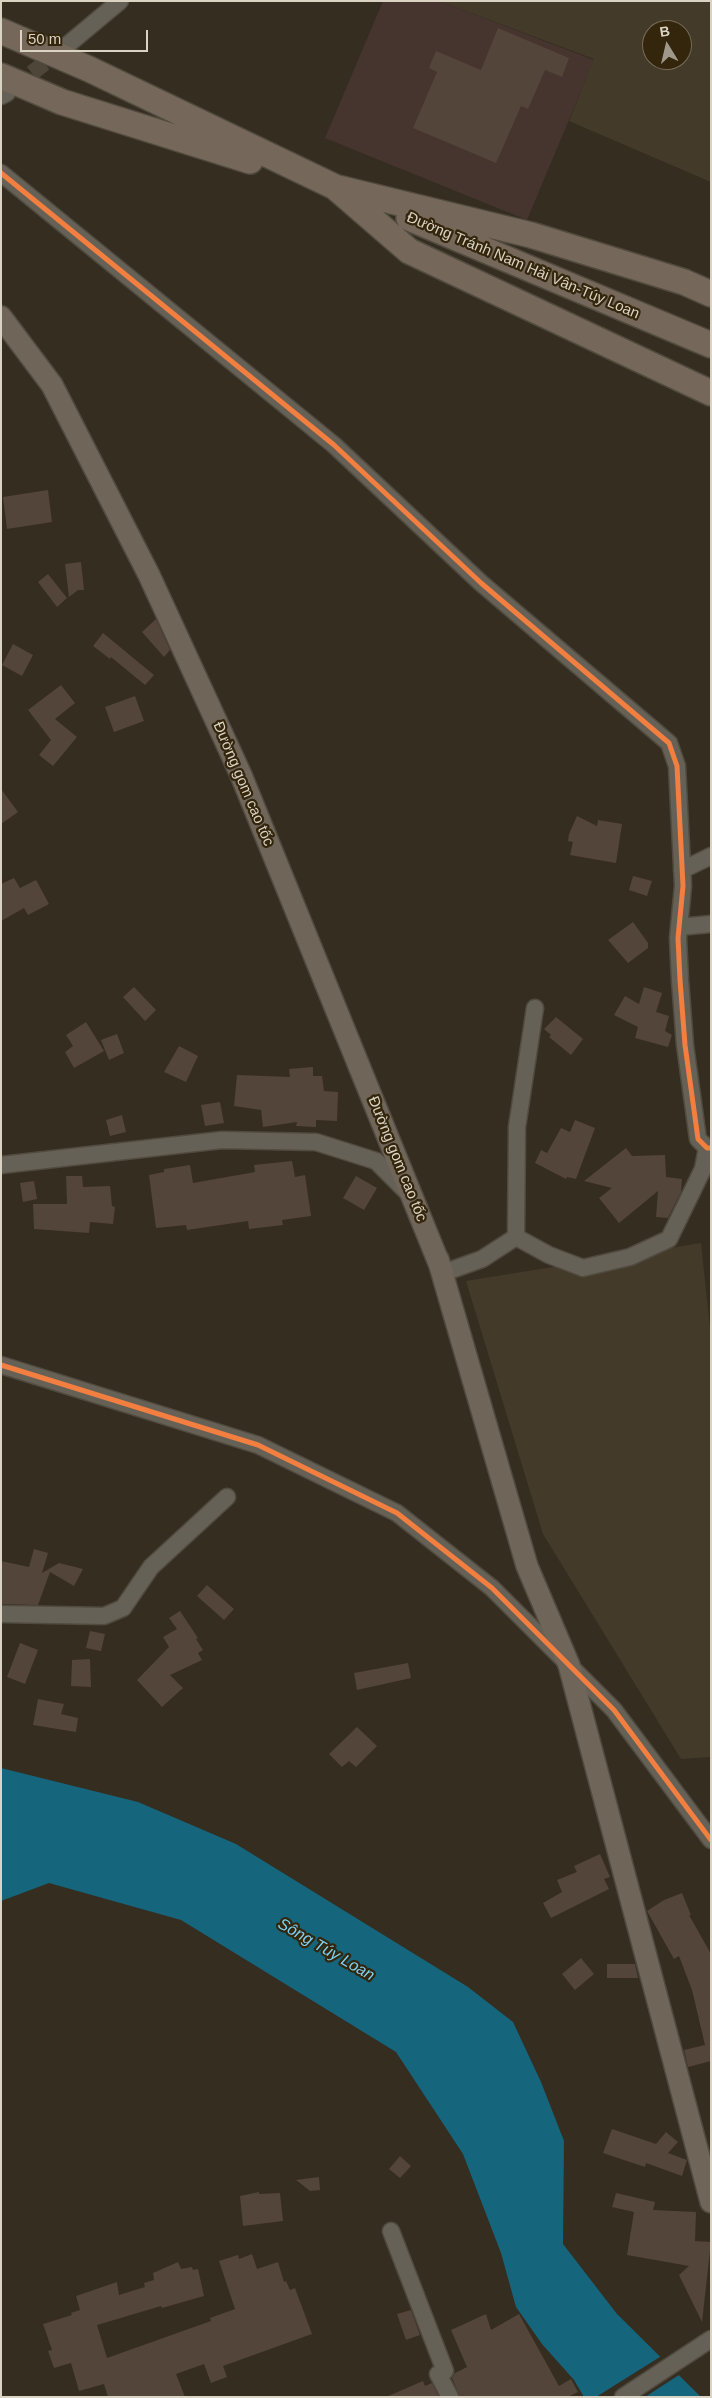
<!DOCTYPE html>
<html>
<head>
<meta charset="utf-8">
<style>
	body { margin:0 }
	#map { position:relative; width:712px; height:2398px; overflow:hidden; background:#352d20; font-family:Arial,sans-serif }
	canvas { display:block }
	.frame { position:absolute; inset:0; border:2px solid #dad2c3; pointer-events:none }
	.north { position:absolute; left:642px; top:20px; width:50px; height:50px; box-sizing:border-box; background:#33260c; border:1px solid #766b55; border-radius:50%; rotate:351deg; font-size:14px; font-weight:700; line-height:20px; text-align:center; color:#dad2c3 }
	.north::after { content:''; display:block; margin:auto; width:18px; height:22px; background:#a0988a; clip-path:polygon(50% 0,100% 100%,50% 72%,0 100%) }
	.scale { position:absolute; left:20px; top:30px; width:128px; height:22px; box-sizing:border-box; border:2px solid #dad2c3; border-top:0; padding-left:6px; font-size:15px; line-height:18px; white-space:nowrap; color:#dad2c3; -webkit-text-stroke:4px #33260c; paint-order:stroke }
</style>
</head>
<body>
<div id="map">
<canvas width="712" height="2398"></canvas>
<div class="frame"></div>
<div class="north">B</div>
<div class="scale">50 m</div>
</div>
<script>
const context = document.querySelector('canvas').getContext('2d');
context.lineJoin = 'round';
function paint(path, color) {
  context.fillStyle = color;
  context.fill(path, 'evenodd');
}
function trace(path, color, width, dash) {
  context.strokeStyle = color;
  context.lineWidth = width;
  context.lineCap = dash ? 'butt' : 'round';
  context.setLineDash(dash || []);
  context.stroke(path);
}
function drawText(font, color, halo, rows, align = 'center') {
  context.font = font + ' Arial,sans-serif';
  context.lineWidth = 4.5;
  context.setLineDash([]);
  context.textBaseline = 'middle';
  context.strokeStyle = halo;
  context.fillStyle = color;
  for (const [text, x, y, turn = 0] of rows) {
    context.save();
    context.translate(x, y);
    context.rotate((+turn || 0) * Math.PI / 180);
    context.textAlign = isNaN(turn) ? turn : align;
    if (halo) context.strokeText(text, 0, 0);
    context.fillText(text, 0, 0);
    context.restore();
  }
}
paint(new Path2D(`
	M383,1H439L594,60L527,220L325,138Z`), '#46342f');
paint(new Path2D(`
	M439,1H711V182L569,121L594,59ZM652,30H682V60H652Z
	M701,1243L711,1338V1757L681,1759L543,1534L466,1281Z`), '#433a2a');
paint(new Path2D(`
	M1,1768L138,1802L236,1844L468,1987L513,2022L541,2082L564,2141L563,2244L617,2314L701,2397H584L574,2380L542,2344L516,2307L501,2253L463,2154L396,2052L181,1920L49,1883L1,1901Z`), '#15657d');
paint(new Path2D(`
	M663,2355L682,2373L645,2397H596Z`), '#352d20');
paint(new Path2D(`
	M498,28L569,58L562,77L545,70L528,109L521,106L496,163L413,128L437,72L429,68L436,51L481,70Z
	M48,490L52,522L7,529L3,497Z
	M81,562L84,590H78L69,597L65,564Z
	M48,574L67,598L57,607L38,582Z
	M156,619L170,650L164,657L142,632Z
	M103,633L154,675L145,685L111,657L110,659L93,646Z
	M13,644L33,655L22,676L2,665Z
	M61,685L75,703L55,719L77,737L53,766L39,755L51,740L28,710Z
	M135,696L144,721L114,732L105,707Z
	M1,789L18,812L1,824Z
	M577,816L597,826L598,820L622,824L616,863L570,855L573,842L568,841L569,834Z
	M633,876L652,881L647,896L629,890Z
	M14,878L20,888L36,880L49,904L28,915L24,908L1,921V884Z
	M633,922L648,943V948L628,963L608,940Z
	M134,987L156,1010L145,1021L123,997Z
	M644,987L662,993L656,1012L669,1016L665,1031L672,1035L668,1047L635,1038L638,1027L614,1015L625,996L639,1004Z
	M556,1017L583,1039L571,1055L549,1037L551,1035L544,1029Z
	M86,1022L104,1051L74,1068L65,1052L73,1046L66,1035Z
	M117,1034L124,1053L109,1060L101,1040Z
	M179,1046L198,1056L186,1082L164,1072Z
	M313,1067V1076H322L324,1091L338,1092L337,1121L316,1120V1127L296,1126L297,1122L263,1127L261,1110L234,1106L237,1075L290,1077L289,1069Z
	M220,1102L224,1123L205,1126L201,1105Z
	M122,1115L126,1132L110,1136L106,1120Z
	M575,1120L595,1128L576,1179L567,1177L566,1179L535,1163L541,1150L547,1153L561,1128L570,1132Z
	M626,1148L632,1156L665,1155L666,1177L682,1179L681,1192L668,1218L656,1217L658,1191L619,1223L599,1198L612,1188L584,1181Z
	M292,1161L295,1177L305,1175L311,1216L282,1220L283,1225L249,1229L248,1221L187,1230L186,1225L156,1228L149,1175L164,1172V1169L190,1165L193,1183L255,1172L254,1165Z
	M66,1176H82L83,1187L110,1186L112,1206L115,1207L113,1224L90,1222L89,1233L34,1229L33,1204H67Z
	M356,1176L377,1188L364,1210L343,1198Z
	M34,1181L37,1199L23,1202L20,1183Z
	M34,1549L48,1553L42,1573L59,1563L83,1569L74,1586L50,1572L38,1605L1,1604V1561L29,1567Z
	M207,1585L234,1609L224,1620L197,1596Z
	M180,1611L198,1638L196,1639L203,1650L198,1653L202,1660L170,1675L183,1688L162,1707L137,1680L169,1647L163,1637L177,1629L169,1618Z
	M90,1631L105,1634L101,1651L86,1648Z
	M20,1643L38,1650L25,1684L7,1677Z
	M90,1659L91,1687L71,1686L72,1660Z
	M408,1663L411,1678L357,1690L354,1673Z
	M38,1699L64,1704L61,1714L78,1718L76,1732L33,1725Z
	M357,1727L377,1746L356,1767L349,1761L342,1767L329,1754Z
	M600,1854L610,1877L604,1879L609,1889L551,1918L543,1903L562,1892L557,1880L577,1872L574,1866Z
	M682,1893L691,1915H689L711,1954V2061L688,2067L684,2050L705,2045L692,1990L679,1956L674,1959L647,1911L664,1900Z
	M581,1958L594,1974L575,1990L562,1974Z
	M607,1964H635L638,1978H607Z
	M612,2129L656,2144L666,2132L678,2142L668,2153L687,2160L682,2176L646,2163L645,2167L603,2153Z
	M400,2156L411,2166L400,2178L389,2169Z
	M319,2177L320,2190L310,2191L296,2180Z
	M259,2192V2194L280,2193L283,2221L243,2226L240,2196Z
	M616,2193L655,2202L653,2210L696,2212L695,2241L711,2242L702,2322L679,2275L689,2266L627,2255L634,2212L612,2207Z
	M252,2254L257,2269L278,2262L284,2282L286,2281L290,2290L295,2288L312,2334L223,2366L227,2377L211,2383L204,2364L176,2374L185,2397H108L104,2384L79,2391L71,2363L54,2368L48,2351L52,2350L43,2324L72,2315L71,2313L80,2310L76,2296L117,2282L119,2295L145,2287L144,2283L154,2280L153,2273L178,2262L181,2269L192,2267L193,2270L198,2269L204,2296L162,2308L161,2306L97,2325L107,2358L211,2321L210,2318L235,2309L219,2261L238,2255L239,2259Z
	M411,2310L420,2335L406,2340L397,2314Z
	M486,2314L491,2330L519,2314L559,2386L571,2379L578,2392L568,2397H460L452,2378L455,2373L467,2367L451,2330Z
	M423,2381L425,2386L432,2383L439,2397H386Z`), '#534539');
trace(new Path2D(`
	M13,88L60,51`), '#4e4638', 16, [16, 8]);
const minor = new Path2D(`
	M65,47L120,1
	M1,96L7,93
	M1,173L334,445L481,583L669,743L677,766L683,886L678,938L680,980L685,1045L698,1139L707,1148H711
	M682,870L711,856
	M679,927L711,924
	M1,1165L222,1140L316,1142L376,1161L408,1193
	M516,1237L517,1127L535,1008
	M443,1273L482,1259L516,1237L549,1255L583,1268L630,1257L669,1239L703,1169L707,1148
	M1,1365L258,1445L397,1513L492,1588L614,1710L711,1840
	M1,1614L104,1616L123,1608L151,1567L227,1497
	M391,2231L445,2371L438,2374L450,2397
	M623,2397L711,2339`);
const major = new Path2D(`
	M1,317L52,385L149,575L241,775L443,1273
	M438,1259L527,1566L569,1665L711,2202`);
const highway = new Path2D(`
	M1,31L89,69L335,187L409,251L711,393
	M1,76L62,102L250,161
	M338,188L531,235L684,282L711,294
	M409,218L711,345`);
trace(minor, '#504a3f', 19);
trace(major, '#504a3f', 24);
trace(highway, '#504a3f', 28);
trace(minor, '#666157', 16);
trace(major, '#6f6559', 21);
trace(highway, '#75685a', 25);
trace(new Path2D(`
	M1,173L334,445L481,583L669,743L677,766L683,886L678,938L680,980L685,1045L698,1139L707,1148H711
	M1,1365L258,1445L397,1513L492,1588L614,1710L711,1840`), '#f27e40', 5);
drawText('15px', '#dad2c3', '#33260c', [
	["Đường Tránh Nam Hải Vân-Túy Loan",523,266,23],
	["Đường gom cao tốc",243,784,67],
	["Đường gom cao tốc",397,1159,68]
]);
drawText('italic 16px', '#7ed2f4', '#33260c', [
	["Sông Túy Loan",326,1950,30]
]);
</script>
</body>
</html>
